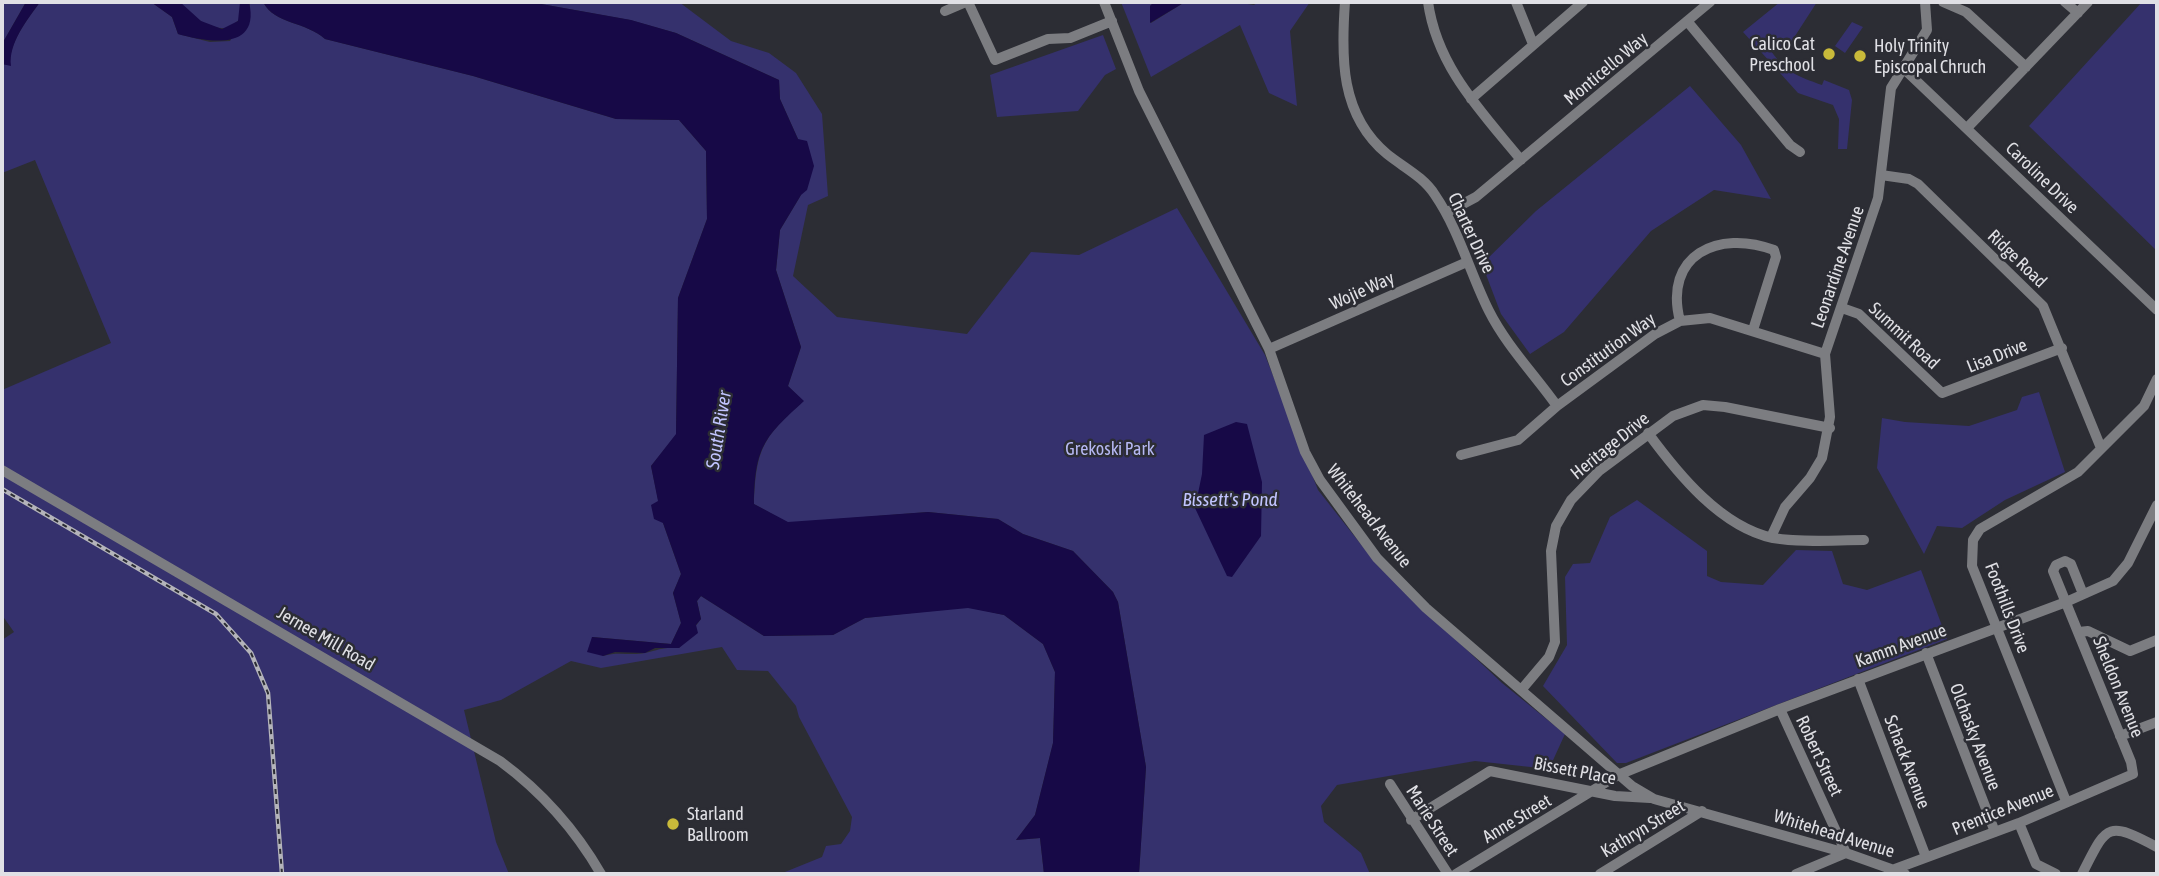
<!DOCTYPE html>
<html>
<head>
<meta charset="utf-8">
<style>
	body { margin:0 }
	#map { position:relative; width:2159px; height:876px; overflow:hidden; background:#2c2d34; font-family:"Asap Condensed",sans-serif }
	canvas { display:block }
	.frame { position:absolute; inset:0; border:4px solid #e0e0e5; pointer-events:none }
</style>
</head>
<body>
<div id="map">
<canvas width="2159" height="876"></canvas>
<div class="frame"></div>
</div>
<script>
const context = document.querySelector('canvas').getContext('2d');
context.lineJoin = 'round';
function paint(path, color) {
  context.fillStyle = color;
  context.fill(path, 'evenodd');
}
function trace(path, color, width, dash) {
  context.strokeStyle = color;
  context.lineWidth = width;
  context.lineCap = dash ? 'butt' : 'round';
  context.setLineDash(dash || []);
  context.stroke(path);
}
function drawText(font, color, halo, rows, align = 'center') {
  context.font = font + ' "Asap Condensed",sans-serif';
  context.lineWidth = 5;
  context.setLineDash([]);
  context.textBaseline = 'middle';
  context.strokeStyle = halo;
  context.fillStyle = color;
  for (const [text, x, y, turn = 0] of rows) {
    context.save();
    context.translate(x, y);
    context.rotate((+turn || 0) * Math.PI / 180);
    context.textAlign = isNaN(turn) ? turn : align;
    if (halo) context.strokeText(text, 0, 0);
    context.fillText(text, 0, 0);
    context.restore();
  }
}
paint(new Path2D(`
	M2,2H26L2,44Z
	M40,2H151L172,17L178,34L210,42L230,41L250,5L249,2H263C274,24 307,22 325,39L473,76L616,119L679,120L706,151L707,219L678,298L676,435L651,466L663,523L681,574L673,593L681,623L671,644L592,637L603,656C618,651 631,656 645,653C659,650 663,647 679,648L701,619L697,601L701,596L764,636L833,635L865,618L968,607L1004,615L1043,644L1055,672L1053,743L1035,815L1016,840L1040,838L1044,874H780L822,857L826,846L841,844L850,831L852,817L799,717L796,706L768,671L737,670L722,647L601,668L571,661L501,700L464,710L496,842L509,874H2V640L14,632L2,615V390L111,343L35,160L2,173V64L10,65C9,42 27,20 40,2Z
	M180,2H240V19L229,28C210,30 190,17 180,2Z
	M530,2H679L731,41L769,53L796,73L822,114L828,196L808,205L793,276L837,317L967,334L1031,252L1079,255L1177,208L1265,355L1318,490L1378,566L1502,683L1565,734L1549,769L1475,761L1337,785L1321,806L1324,822L1361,853L1370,874H1139L1146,767L1118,602L1113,592L1073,551L1023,534L998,519L928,512L788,523L754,504C756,448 763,438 803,401L788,386L801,347L776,270L780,230L801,195L798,139L780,99L779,80L676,33L630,20Z
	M1121,2H1154L1150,6L1151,23L1185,2H1235L1254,5L1258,2H1310L1290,31L1297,106L1269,93L1240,25L1151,77Z
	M1780,2H1817L1786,50L1771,51C1787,73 1797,76 1822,85L1824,80L1849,90L1852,100L1847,149H1838L1839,119L1833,105L1798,93L1743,32Z
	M2142,2H2157V251L2029,126Z
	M1852,22L1863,27L1845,53L1835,46Z
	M1103,35L1116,69L1105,75L1078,111L997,117L990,75Z
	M1690,86L1741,145L1771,199L1714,190L1651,231L1564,332L1530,354L1501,314L1482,264L1536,211Z
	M2039,392L2065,472L2005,500L1962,528L1937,526L1924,554L1877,468L1882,418L1905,422L1969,426L2017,410L2022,397Z
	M1637,500L1707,551V576L1721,582L1763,585L1796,550L1832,551L1843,584L1867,590L1921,570L1947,639L1626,763H1617L1543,686L1567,645L1565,577L1573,564L1590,563L1610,517Z`), '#35316d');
paint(new Path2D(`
	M26,2H40C28,19 8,43 11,66L2,64V44Z
	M151,2H180L201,21L222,29L238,21L240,2H249C261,52 206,42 178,34L172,17Z
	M263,2H530L631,20L676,33L779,80L780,99L798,139L807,141L814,166L807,190L801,195L780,230L776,270L801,347L788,386L804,401C763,438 755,448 754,504L788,522L928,512L998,519L1023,534L1073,551L1113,592L1118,602L1146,767L1139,874H1044L1040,838L1016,840L1035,815L1053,743L1055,672L1043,644L1004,615L968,608L865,618L833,635L764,636L701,596L697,601L701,619L696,625L698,633L679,648H655L645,653L615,652L603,656L587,652L592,637L671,644L681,623L673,593L681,574L663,523L654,519L651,505L658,501L651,466L676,434L678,298L707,219L706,151L679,120L616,119L473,76L325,39C307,22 274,24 263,2Z
	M1154,2H1185L1150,23V6Z
	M1236,422L1247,424L1262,482L1261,536L1232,577L1227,576L1195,508L1202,474L1204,435Z`), '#170947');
trace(new Path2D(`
	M968,2L995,60L1048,39L1070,38L1112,21
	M1104,2L1139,91L1269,349L1305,452L1320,480L1377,558L1426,608L1632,786L1654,799L1846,853L1905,874
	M1345,2C1341,57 1340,115 1387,154C1403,167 1424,177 1435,195C1459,230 1470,273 1489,311C1506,345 1535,375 1557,406
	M1428,2C1437,67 1481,111 1521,160
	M1516,2L1533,44
	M1943,2L1966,12L2026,67
	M2065,2L2078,13
	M945,11L966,2
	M1687,21L1790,145L1800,152
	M1904,69L2157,310
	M1471,99L1583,2
	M1967,128L2088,2
	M1881,175L1909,179L1918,184L2043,306L2101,448
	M1446,213L1476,197L1710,2
	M1842,308L1859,314L1942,393L2062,348
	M1680,321C1663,255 1718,229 1774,250L1776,257L1753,330
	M1269,349L1467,262
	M1648,433C1678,474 1721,527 1773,538C1802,543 1835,540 1864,540
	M1461,455L1518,440L1557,406L1655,334L1680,321L1710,318L1825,354
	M2,470L500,761C542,792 575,829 601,874
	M1771,537L1785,507L1810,478L1822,458L1830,417L1825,354L1878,198L1891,88L1927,30L1925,2
	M2079,632L2088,631L2130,651L2157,640
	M1926,653L1995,832
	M1858,679L1926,857
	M1522,689L1549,657L1555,642L1551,551L1556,526L1571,500L1599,471L1673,416L1703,405L1725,407L1830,428
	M1780,709L1846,853L1796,874
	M2120,736L2157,722
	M1390,784L1448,874
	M2066,801L1972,566L1973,540L1980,529L2078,472L2144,406L2157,379
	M1411,820L1490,771L1615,796L1650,798
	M2019,823L2036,864L2056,874
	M1895,869L2019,823L2133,774L2131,762L2053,571L2056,565L2065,561L2071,564L2083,594
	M1456,874L1618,775L1780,709L2066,602L2113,581L2128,563L2157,505
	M1600,874L1702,811
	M2082,874C2107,825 2106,820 2157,847`), '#7c7d81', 10);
const rail = new Path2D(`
	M2,489L216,614L251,653L268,693L282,874`);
trace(rail, '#b4b4ba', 4.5);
trace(rail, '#2c2d34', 2, [5]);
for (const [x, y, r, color] of [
	[1829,54,7,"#c9ba3a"],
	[1860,56,7,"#c9ba3a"],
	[673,824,7,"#c9ba3a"]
]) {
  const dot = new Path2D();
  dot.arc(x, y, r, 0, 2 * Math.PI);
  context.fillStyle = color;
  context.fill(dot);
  trace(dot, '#2c2d34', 2.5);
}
drawText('18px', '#e0e0e5', '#2c2d34', [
	["Calico Cat",1815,44,"right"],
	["Preschool",1815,65,"right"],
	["Holy Trinity",1874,46],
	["Episcopal Chruch",1874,67],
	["Starland",687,814],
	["Ballroom",687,835]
], 'left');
drawText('18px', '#e0e0e5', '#2c2d34', [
	["Monticello Way",1606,69,-40],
	["Caroline Drive",2042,178,44],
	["Charter Drive",1471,233,65],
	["Ridge Road",2017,259,44],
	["Leonardine Avenue",1838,267,-71],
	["Wojie Way",1362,291,-24],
	["Summit Road",1904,336,43],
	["Constitution Way",1608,350,-36],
	["Lisa Drive",1997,356,-22],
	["Heritage Drive",1610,446,-39],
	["Whitehead Avenue",1369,516,52],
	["Foothills Drive",2007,608,69],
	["Jernee Mill Road",326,639,30],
	["Kamm Avenue",1901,646,-20],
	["Sheldon Avenue",2118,687,68],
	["Olchasky Avenue",1975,737,69],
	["Robert Street",1819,756,65],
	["Schack Avenue",1907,762,69],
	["Bissett Place",1575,771,11],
	["Prentice Avenue",2003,810,-22],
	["Anne Street",1517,819,-31],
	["Marie Street",1432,821,57],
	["Kathryn Street",1643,829,-31],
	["Whitehead Avenue",1834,834,17]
]);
drawText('18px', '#b6b8f3', '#2c2d34', [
	["Grekoski Park",1110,449]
]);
drawText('italic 19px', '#c1c4fe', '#2c2d34', [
	["South River",719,430,-81],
	["Bissett's Pond",1230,500]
]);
</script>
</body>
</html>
